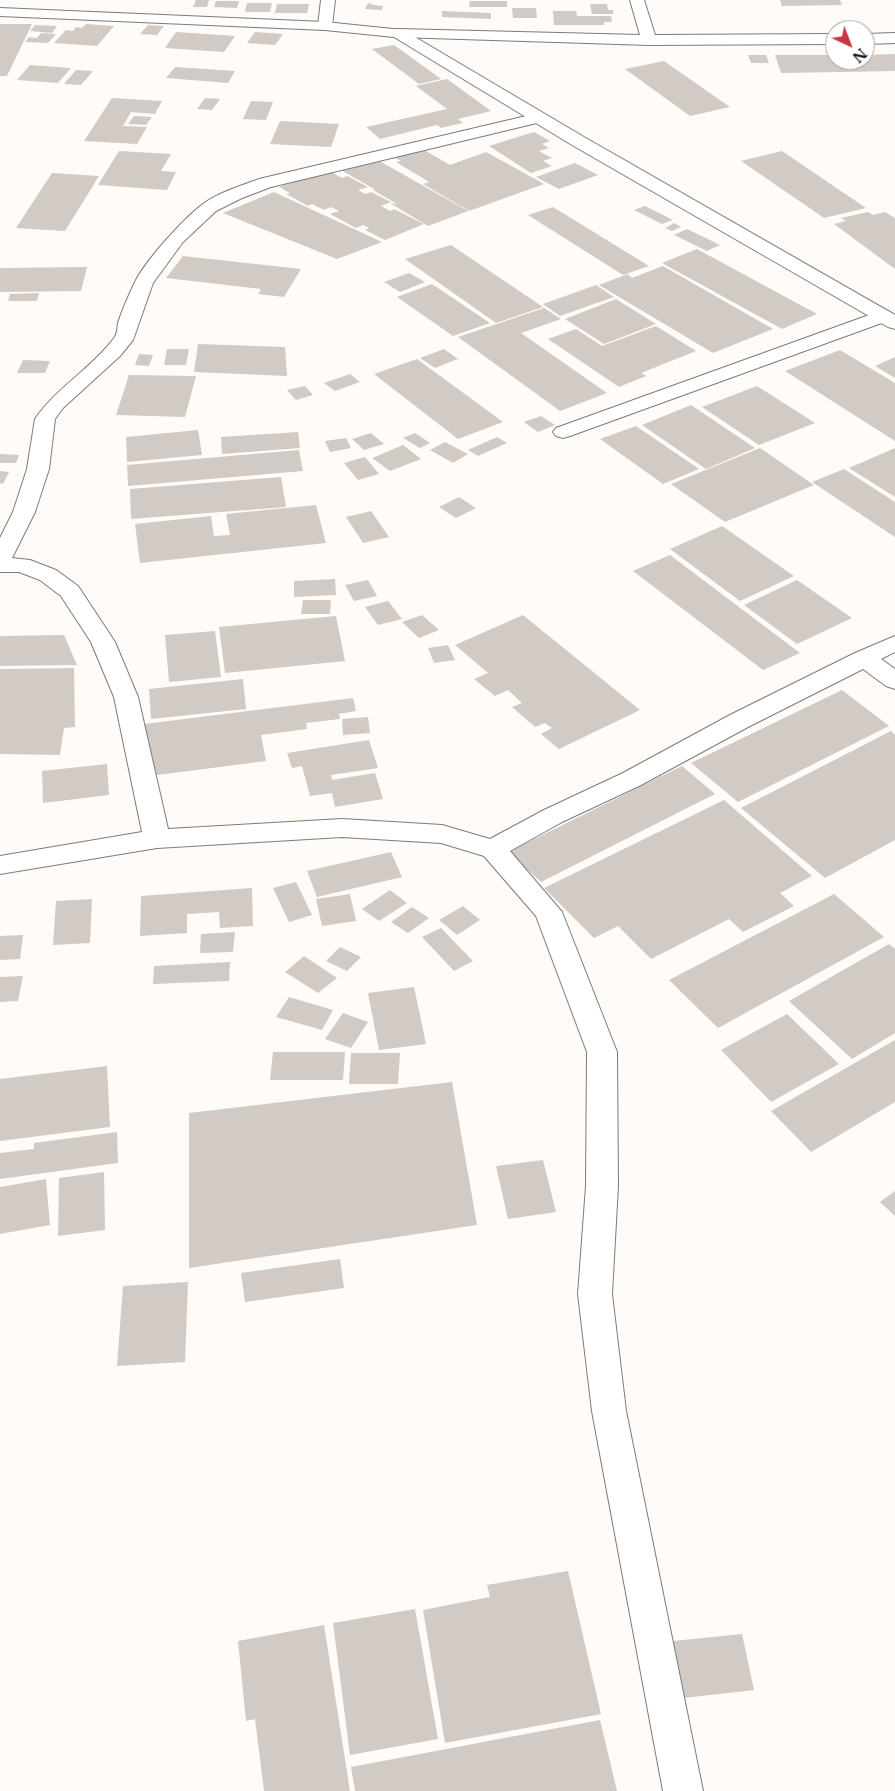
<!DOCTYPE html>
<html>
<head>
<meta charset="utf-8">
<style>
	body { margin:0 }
	#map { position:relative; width:895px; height:1791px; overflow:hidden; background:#fffbf8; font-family:"Libre Baskerville",serif }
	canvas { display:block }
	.north { position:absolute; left:825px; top:20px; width:50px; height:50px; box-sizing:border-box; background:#fff; border:1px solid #a1a1a0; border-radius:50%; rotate:137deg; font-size:14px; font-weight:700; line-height:20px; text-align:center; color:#151311 }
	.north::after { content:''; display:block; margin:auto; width:18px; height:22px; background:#c73746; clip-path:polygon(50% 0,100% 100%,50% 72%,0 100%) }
</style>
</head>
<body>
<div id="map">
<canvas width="895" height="1791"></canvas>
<div class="north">N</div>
</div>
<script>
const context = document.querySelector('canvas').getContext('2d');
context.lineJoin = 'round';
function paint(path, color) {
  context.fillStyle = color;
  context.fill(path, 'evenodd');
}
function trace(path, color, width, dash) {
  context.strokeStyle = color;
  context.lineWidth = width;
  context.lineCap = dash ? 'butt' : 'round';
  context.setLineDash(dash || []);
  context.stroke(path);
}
paint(new Path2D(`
	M196,0H209L207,7H193Z
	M780,0H840L842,5L782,6Z
	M216,1H239L237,8L214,7Z
	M470,1H507V7H469Z
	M247,3H272L270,12H245Z
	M368,3L374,5L383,6L382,10L365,9Z
	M277,4H309L307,13H275Z
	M590,4H607L608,10H613V14H592Z
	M512,8H536L537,18H513Z
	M442,11L491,13V19L442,17Z
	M553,11H576L577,16H611L612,22H604V25H554Z
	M0,24H32L7,76H0Z
	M86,24L114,26L97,46L54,43L66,30L73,31L76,27L82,28Z
	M35,25L57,26L52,33L30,31Z
	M148,25L164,26L157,35L140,34Z
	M176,32L235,36L224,52L165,48Z
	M255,32L283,34L275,45L247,43Z
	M41,33L56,34L48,43L25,42L29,37L37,38Z
	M394,45L441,79L419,84L372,49Z
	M895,54V71L781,73L775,55H835V60H865V55Z
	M748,55H766L769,63H751Z
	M664,61L730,107L690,116L625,69Z
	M30,65L71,68L58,83L17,80Z
	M175,67L235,71L228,83L166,78Z
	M76,70L93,71L81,85L64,84Z
	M447,79L491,111L458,119L463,123L441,128L437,125L380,139L366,127L447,109L416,86Z
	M112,98L162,101L155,114L131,112L123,126L147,127L137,144L84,141Z
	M205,98L220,99L212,110L197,109Z
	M251,101L273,102L266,120L243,119Z
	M134,116L152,117L146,125L128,124Z
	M280,121L339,124L331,147L270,144Z
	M534,132L550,141L542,144L549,148L539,151L552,158L543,161L552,166L531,173L489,146Z
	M414,144L450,165L486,152L544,184L469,211L423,184L429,182L396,162L401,161L387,153Z
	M119,151L171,154L161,171L176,172L167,190L98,185Z
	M782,151L866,208L824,218L741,161Z
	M376,159L468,211L428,226L390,203L397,204L373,190L374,189L341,170Z
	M575,163L598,175L559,189L536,177Z
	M327,170L342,178L347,176L368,187L358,190L365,194L371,192L391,202L381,206L390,211L394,209L424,224L385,240L365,230L369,228L363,225L356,228L330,214L339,211L331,207L324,210L312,204L308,206L286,194L290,193L279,187Z
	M52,173L99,176L65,231L16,228Z
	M274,192L382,242L337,259L223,213Z
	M645,206L673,220L662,224L634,210Z
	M553,207L649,266L623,275L528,215Z
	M868,212L873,215L885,212L895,218V269L834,224L846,221L841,218Z
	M674,223L681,227L672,231L665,228Z
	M687,229L720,245L707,251L674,235Z
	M451,245L543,307L496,323L405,259Z
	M697,249L817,314L782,329L662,263Z
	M183,256L301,269L284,297L258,294L261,289L166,278Z
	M663,266L773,329L713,353L599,285L628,274L632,278Z
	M87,267L81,291L0,292V268Z
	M409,273L425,282L400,292L384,282Z
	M432,284L490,323L453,336L397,297Z
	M596,285L614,297L560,316L543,304Z
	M39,293L37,301H8L10,294Z
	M616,299L656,324L604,344L565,319Z
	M544,308L561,319L521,333L607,393L560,411L458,337Z
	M656,326L696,351L641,373L646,376L619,387L548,339L576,329L602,346Z
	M198,344L285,347L287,376L194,372Z
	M167,349H189L186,365H164Z
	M444,349L458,359L435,368L420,358Z
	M840,350L895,383V441L785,371Z
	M139,354L153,355L149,366L135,365Z
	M895,357V378L875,366Z
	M417,359L503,422L458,439L374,374Z
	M23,360L50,361L45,373H17Z
	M350,374L360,382L335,391L324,383Z
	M129,375L196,376L185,417L116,415Z
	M305,386L313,395L296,400L287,390Z
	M757,386L815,423L759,445L702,407Z
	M691,405L755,448L706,469L642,425Z
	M541,416L555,425L538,432L524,422Z
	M636,426L699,469L663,484L600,439Z
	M198,430L202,455L127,462L126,437Z
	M298,432L300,448L222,454L221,437Z
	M371,433L384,444L364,450L352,439Z
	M415,433L430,443L420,448L403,438Z
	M497,437L507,443L478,456L468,450Z
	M346,438L351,448L330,452L325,441Z
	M445,442L468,454L453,463L430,450Z
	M403,445L421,459L390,471L372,458Z
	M760,448L814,485L725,522L671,484Z
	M895,448V497L849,468Z
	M299,450L303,471L128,486L127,465Z
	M0,454L19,455L16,463H0Z
	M365,457L379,474L358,480L344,463Z
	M844,469L895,502V537L812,482Z
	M0,471L9,472L3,484L0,483Z
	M281,477L286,507L131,519L130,489Z
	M459,497L476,508L456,518L439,507Z
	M316,505L326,543L140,563L135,524L211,516L214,536L230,535L226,514Z
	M371,511L389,537L363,543L346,517Z
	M722,526L794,576L740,601L670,549Z
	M670,555L800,653L763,670L633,571Z
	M335,579L336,595L294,597V581Z
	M368,580L377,596L354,601L345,585Z
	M797,580L852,618L797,644L744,605Z
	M303,600H331L330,614H301Z
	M388,601L402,619L378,625L365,607Z
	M422,615L439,630L419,638L402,622Z
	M523,615L640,710L559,749L541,734L552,728L545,723L535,727L512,707L522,703L508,690L495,696L474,679L488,673L455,645Z
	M336,616L345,661L225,673L219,627Z
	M215,631L221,677L169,682L165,635Z
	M64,635L77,665L0,666V636Z
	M448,645L455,660L434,663L428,648Z
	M74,668L75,727L64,728L60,755L0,754V669Z
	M243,679L246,709L151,719L149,689Z
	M842,690L889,726L738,802L691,763Z
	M353,698L356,711L339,714L340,719L306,723L307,729L261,735L266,761L150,776L144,724Z
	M368,717L370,733L343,735L342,719Z
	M891,731L895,735V840L825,878L741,808Z
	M369,740L378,768L331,775L332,780L375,773L383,799L335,807L332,793L310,796L302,766L292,768L287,753Z
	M107,764L109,795L43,803L42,771Z
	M682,766L715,794L541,882L508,852Z
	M724,800L812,876L780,893L794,906L743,932L729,919L651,959L618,926L594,938L544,888Z
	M391,852L402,877L317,897L307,871Z
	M296,882L312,915L289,922L273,888Z
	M252,888L253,926L220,928L219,912L187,914V933L140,936L141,896Z
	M390,890L407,903L379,921L362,909Z
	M350,894L356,921L322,926L316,899Z
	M834,894L884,937L718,1028L669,980Z
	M92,899L90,943L53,945L56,901Z
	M463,906L480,920L457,935L439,920Z
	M412,907L429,918L408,933L391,922Z
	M441,928L473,961L454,971L422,937Z
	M235,932L233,952L200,953L201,934Z
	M23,935L20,959L0,960V936Z
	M889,944L895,949V1033L852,1059L789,1001Z
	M340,947L361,957L347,971L326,961Z
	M304,956L337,978L318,993L285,972Z
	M230,962L229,981L153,984L154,966Z
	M23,976L18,1001L0,1002V977Z
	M414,987L426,1044L379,1050L368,993Z
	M289,997L333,1010L322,1030L276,1017Z
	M343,1013L368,1022L351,1048L325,1039Z
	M787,1014L839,1064L771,1102L721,1050Z
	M895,1040V1102L811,1152L771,1111Z
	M273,1052H345L343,1080H270Z
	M351,1053H400L398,1084H349Z
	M107,1066L110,1127L0,1141V1079Z
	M452,1082L477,1225L189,1268V1113Z
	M117,1132L118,1163L0,1179V1153L34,1149V1143Z
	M543,1160L556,1212L508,1219L496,1166Z
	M104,1172L105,1230L58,1236L59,1178Z
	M46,1179L50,1225L0,1234V1187Z
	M895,1191V1216L880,1202Z
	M340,1259L344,1288L245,1302L241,1273Z
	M188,1282L185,1362L117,1366L123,1286Z
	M568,1571L601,1714L445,1743L423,1610L490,1597L487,1585Z
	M415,1609L438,1739L350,1755L333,1623Z
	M324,1625L350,1791H264L255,1719L246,1721L238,1641Z
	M742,1634L754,1690L684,1698L673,1641Z
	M600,1720L617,1791H355L351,1767Z`), '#d1cac5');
const minor = new Path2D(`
	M321,0H335L332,26L330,29H320L318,26Z
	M630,0H644L655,35L835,34V44L649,45L398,37L393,36L391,33L393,30L398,29L640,35Z
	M895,33V43L865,44V34Z
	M539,113L545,115L547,118L545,121L271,187L242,198L216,211L183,242L153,283L133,340L120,356L63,408L55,419L49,469L35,512L12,558L30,560L56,570L78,586L115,642L138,697L168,829L342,819L442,825L490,839L544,810L623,773L730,715L855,653L895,636V652L881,659L895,669V689L886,686L863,669L748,727L641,785L562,822L510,851L562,912L617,1052L618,1186L612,1294L626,1411L703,1791H663L592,1411L578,1294L586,1186L587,1052L536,916L484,856L441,843L342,837L157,848L0,874V856L142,832L114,697L91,642L61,596L40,580L19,572H0V538L13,512L27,469L35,419C57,387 92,368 114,338C118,333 117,328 118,323C122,310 128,297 134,284C144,262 184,218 203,204C219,192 241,186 259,179Z
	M883,310L890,312L893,316L890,320L570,436L563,438L556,436L553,432L556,428Z`);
const tertiary = new Path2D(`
	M0,8L325,22L403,30L584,137L895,315V329L888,327L572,145L394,37L325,30L0,16Z`);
trace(minor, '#807a76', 2);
trace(tertiary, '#807a76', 2);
paint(minor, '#fff');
paint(tertiary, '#fff');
</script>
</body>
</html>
